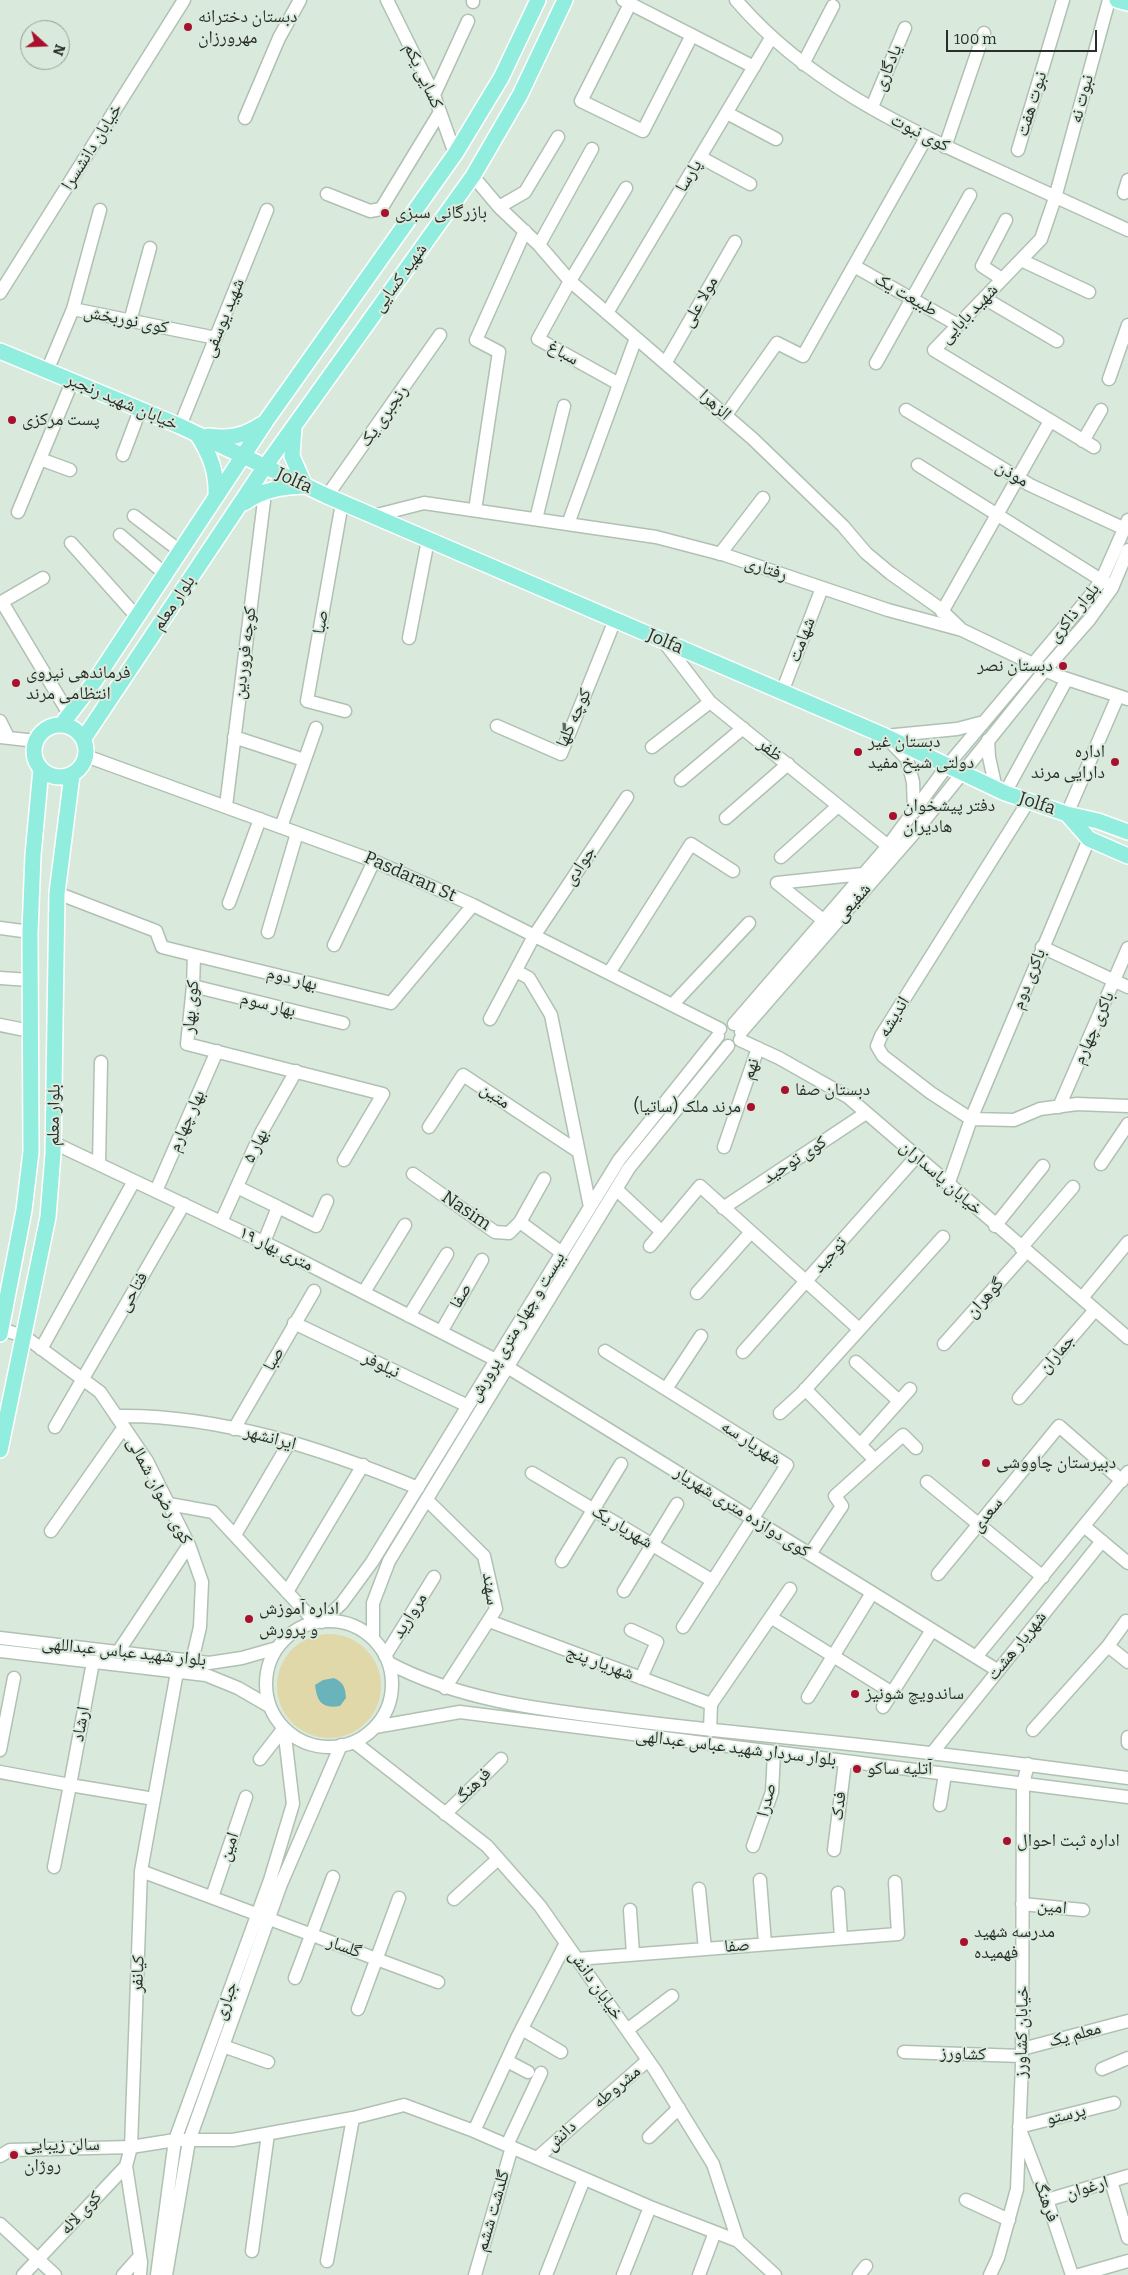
<!DOCTYPE html>
<html>
<head>
<meta charset="utf-8">
<style>
	body { margin:0 }
	#map { position:relative; width:1128px; height:2275px; overflow:hidden; background:#d9eadc; font-family:Bitter,serif }
	canvas { display:block }
	.north { position:absolute; left:20px; top:20px; width:50px; height:50px; box-sizing:border-box; background:#d9eadc; border:1px solid #929f94; border-radius:50%; rotate:110deg; font-size:14px; font-weight:700; line-height:20px; text-align:center; color:#282e29 }
	.north::after { content:''; display:block; margin:auto; width:18px; height:22px; background:#a8102d; clip-path:polygon(50% 0,100% 100%,50% 72%,0 100%) }
	.scale { position:absolute; left:946px; top:30px; width:151px; height:22px; box-sizing:border-box; border:2px solid #282e29; border-top:0; padding-left:6px; font-size:15px; line-height:18px; white-space:nowrap; color:#282e29; -webkit-text-stroke:4px #d9eadc; paint-order:stroke }
</style>
</head>
<body>
<div id="map">
<canvas width="1128" height="2275"></canvas>
<div class="north">N</div>
<div class="scale">100 m</div>
</div>
<script>
const context = document.querySelector('canvas').getContext('2d');
context.lineJoin = 'round';
function paint(path, color) {
  context.fillStyle = color;
  context.fill(path, 'evenodd');
}
function trace(path, color, width, dash) {
  context.strokeStyle = color;
  context.lineWidth = width;
  context.lineCap = dash ? 'butt' : 'round';
  context.setLineDash(dash || []);
  context.stroke(path);
}
function drawText(font, color, halo, rows, align = 'center') {
  context.font = font + ' Bitter,"Noto Naskh Arabic",serif';
  context.lineWidth = 4;
  context.setLineDash([]);
  context.textBaseline = 'middle';
  context.strokeStyle = halo;
  context.fillStyle = color;
  for (const [text, x, y, turn = 0] of rows) {
    context.save();
    context.translate(x, y);
    context.rotate((+turn || 0) * Math.PI / 180);
    context.textAlign = isNaN(turn) ? turn : align;
    if (halo) context.strokeText(text, 0, 0);
    context.fillText(text, 0, 0);
    context.restore();
  }
}
paint(new Path2D(`
	M277 1686a52 52 0 1 1 104 0a52 52 0 1 1-104 0Z`), '#e1d8aa');
paint(new Path2D(`
	M334,1678C344,1683 345,1687 346,1698L340,1706C322,1709 317,1702 315,1685L323,1680Z`), '#6ab3bb');
const minor = new Path2D(`
	M387,0L434,95L455,154
	M623,0L754,67
	M736,0C805,81 902,127 997,170C1041,190 1084,210 1128,230
	M473,2V0
	M630,4L581,101L643,131L692,35
	M803,64L833,6
	M434,95L468,21
	M872,107L905,28
	M727,113L776,139
	M245,118L279,38L300,0
	M945,147L984,33
	M1018,150L1063,0
	M700,157L750,184
	M473,176L499,207L539,245L570,281L753,439L843,526L866,553L890,573L938,607L960,628
	M1124,193L1128,180
	M327,194L370,211L381,209L440,112
	M499,207L525,192L558,137
	M539,245L592,149
	M1021,260L1089,292
	M854,266L958,325
	M1002,279L982,266L1006,220
	M0,293L184,0
	M984,298L1057,341
	M73,309L100,210
	M607,313L771,38
	M130,321L150,248
	M666,362L735,242
	M876,363L970,195
	M47,371L73,309L216,338
	M1109,379L1128,325
	M619,384L538,339L570,281L626,188
	M906,410L1030,485L1125,529
	M726,415L777,343L803,356L926,138
	M180,426L267,210
	M1083,441L1101,410
	M1094,447L934,350L1041,239L1055,198L1109,0
	M123,455L140,410
	M40,459L70,470
	M918,465L1106,583
	M327,496L440,335
	M342,503L307,701L345,711
	M475,510L499,352L476,340L525,231
	M18,512L72,382
	M134,516L180,551
	M373,516L424,503L656,537L725,555L888,610L962,630L1058,676L1128,699
	M536,519L564,406
	M568,524L636,338
	M120,535L165,574
	M71,543L137,617
	M720,554L763,498
	M2,602L69,714
	M0,603L43,578
	M942,612L1050,421
	M409,638L428,540
	M664,642L710,702L888,846
	M782,692L822,588
	M0,721L8,737
	M497,726L561,754L615,620
	M0,737L36,741
	M234,737L298,758
	M988,740L989,757L996,789
	M652,747L710,702
	M86,756L374,861L473,905L720,1029
	M681,780L743,728
	M1005,793L1067,679
	M1028,802L881,1036L877,1046L883,1056L931,1093L971,1119L1014,1120L1040,1109L1077,1104L1128,1106
	M226,806L264,501
	M914,812L913,782L907,759L885,736L957,729L984,722
	M1067,814L1118,696
	M726,818L788,764
	M281,827L316,728
	M781,857L838,806
	M57,893L156,931L162,947L194,955L193,986L187,1044L383,1094L344,1160
	M229,903L260,819
	M828,924L777,883L863,874
	M0,928L30,932
	M268,932L297,833
	M334,945L374,861
	M1042,947L1128,987
	M194,955L391,1003L473,905
	M516,971L529,978L551,1015L590,1207
	M609,973L691,844L733,871
	M0,978L30,980
	M193,986L343,1023
	M672,1005L749,923
	M490,1019L534,936L627,797
	M734,1024L888,846L947,766L1090,596L1102,579L1128,520
	M0,1025L30,1031
	M741,1032L915,832L1046,669L1089,620L1112,588L1128,550
	M740,1040L779,1058L848,1097L1128,1338
	M1059,1107L1128,948
	M429,1127L463,1075L579,1152
	M54,1143L282,1251L496,1360L997,1670
	M724,1147L758,1048
	M99,1164L101,1062
	M1101,1164L1128,1124
	M413,1174L495,1232L509,1233L520,1222L544,1179
	M948,1185L971,1119L1089,839
	M237,1187L278,1207
	M616,1189L662,1232
	M156,1191L217,1051
	M723,1208L866,1113
	M221,1222L261,1133L296,1071
	M520,1222L562,1253
	M995,1226L1043,1166
	M264,1242L278,1207L316,1226L327,1201
	M650,1246L700,1186L859,1329
	M1021,1248L1073,1187
	M364,1292L405,1225
	M697,1293L751,1232
	M1082,1298L1128,1242
	M409,1316L447,1254
	M294,1323L468,1406
	M0,1329L24,1336L100,1392L147,1461L189,1545L202,1582L200,1627L192,1661
	M441,1332L482,1260
	M944,1344L1026,1252
	M41,1349L134,1181
	M605,1351L787,1465L683,1627
	M743,1352L916,1157
	M856,1362L899,1401
	M666,1389L701,1336
	M805,1389L874,1459
	M1019,1398L1095,1310
	M780,1413L802,1393L943,1237
	M116,1416C219,1414 324,1449 418,1488
	M55,1427L184,1204
	M234,1429L314,1291
	M860,1445L910,1389
	M532,1473L713,1581
	M927,1482L1043,1577
	M427,1500L484,1556L496,1609L445,1688
	M169,1504L213,1512L315,1622
	M1085,1527L1128,1563
	M51,1531L124,1427
	M235,1535L289,1443
	M810,1554L842,1506L835,1496L903,1435L916,1448
	M562,1561L621,1464
	M938,1574L1059,1426L1122,1481
	M624,1591L677,1504
	M287,1592L363,1465
	M772,1618L891,1692
	M489,1621L711,1704L710,1730
	M266 1684a63 63 0 1 1 126 0a63 63 0 1 1-126 0Z
	M322,1622L342,1603L372,1562L619,1160L718,1036
	M631,1630L657,1642L641,1678
	M0,1638L209,1663L242,1658L277,1648
	M373,1639V1603L389,1561L629,1168L728,1046
	M1108,1646L1128,1662
	M0,1651L206,1675L238,1688L269,1706
	M118,1652L189,1545
	M385,1656L434,1577
	M976,1657L1128,1472
	M93,1662L70,1785L154,1799
	M389,1663C457,1699 535,1709 611,1718C671,1726 731,1732 791,1738C904,1749 1016,1763 1128,1778
	M808,1697L872,1593
	M711,1704L790,1589
	M883,1707L932,1630
	M375,1727L460,1712L1128,1797
	M1033,1730L1108,1646L1126,1621
	M1128,1737V1743
	M354,1742L487,1846L540,1906L655,2070L713,2164L738,2241L775,2275
	M0,1750L14,1678
	M933,1752L1102,1541
	M260,1759L284,1728
	M0,1772L70,1785L54,1867
	M940,1805L945,1774
	M445,1814L501,1759
	M753,1846L772,1792L774,1753
	M834,1850L845,1762
	M141,1871L438,1982
	M760,1880L765,1944
	M699,1889L705,1949
	M838,1893L841,1938
	M212,1897L246,1797
	M454,1899L498,1859
	M1022,1904L1083,1910
	M630,1910L633,1954
	M577,1959L898,1934L895,1882
	M295,1978L333,1877
	M358,2009L399,1898
	M522,2029L561,2052
	M627,2030L672,1996
	M223,2046L268,2062
	M1022,2049L1128,2021
	M904,2052L1022,2056
	M507,2061L528,2072
	M1102,2069L1128,2058
	M474,2131L518,2036L566,1943
	M649,2137L679,2108
	M507,2145L541,2073
	M0,2156L10,2150L131,2147L141,1871L177,1672
	M537,2158L648,2060
	M126,2166L141,2262L140,2275
	M1111,2181L1128,2238
	M966,2200L1009,2220
	M1047,2200L1128,2176
	M0,2224L55,2275
	M252,2251L268,2134
	M327,2261L353,2118
	M23,2275L126,2166L131,2147L175,2140H233L353,2118L404,2105L474,2131L650,2207L738,2241
	M123,2275L140,2256
	M157,2275L175,2140L270,1880L293,1804L284,1728
	M166,2275L189,2141L281,1884L341,1745
	M475,2275L512,2147
	M546,2275L584,2179
	M623,2275L650,2207
	M699,2275L715,2232
	M859,2275L866,2266
	M990,2275L998,2258L1017,2189L1022,2065L1023,1784L1028,1764
	M1072,2275L1047,2200L1019,2127L1114,2103
	M1079,2275L1128,2261`);
const major = new Path2D(`
	M1117,0L1128,3
	M0,351L180,426L327,496L885,736L1005,793L1067,814
	M197,434C210,454 217,472 216,496
	M208,436C230,439 244,436 262,424
	M244,503C264,489 282,487 305,486L292,456L294,427
	M62,724L94,682L266,421L455,154L501,78L538,0
	M34 751a26 26 0 1 1 52 0a26 26 0 1 1-52 0Z
	M84,738L264,468L473,176L520,95L565,0
	M1128,832L1098,821L1067,814L1089,839L1128,856
	M0,1334L24,1210L31,1152L30,932L33,855L41,769
	M0,1450L48,1217L53,1154L57,893L72,775`);
trace(minor, '#b0c1b4', 15);
trace(major, '#fff', 18);
trace(minor, '#fff', 12);
trace(major, '#91eddd', 15);
for (const [x, y, r, color] of [
	[188,27,5,"#a8102d"],
	[385,213,5,"#a8102d"],
	[12,420,5,"#a8102d"],
	[1063,666,5,"#a8102d"],
	[16,683,5,"#a8102d"],
	[858,752,5,"#a8102d"],
	[1115,762,5,"#a8102d"],
	[893,816,5,"#a8102d"],
	[785,1090,5,"#a8102d"],
	[751,1107,5,"#a8102d"],
	[986,1463,5,"#a8102d"],
	[249,1619,5,"#a8102d"],
	[855,1694,5,"#a8102d"],
	[857,1769,5,"#a8102d"],
	[1007,1841,5,"#a8102d"],
	[964,1942,5,"#a8102d"],
	[14,2155,5,"#a8102d"]
]) {
  const dot = new Path2D();
  dot.arc(x, y, r, 0, 2 * Math.PI);
  context.fillStyle = color;
  context.fill(dot);
  trace(dot, '#d9eadc', 2);
}
drawText('18px', '#282e29', '#d9eadc', [
	["دبستان دخترانه",198,17],
	["مهرورزان",198,38],
	["بازرگانی سبزی",395,213],
	["پست مرکزی",22,420],
	["دبستان نصر",1053,666,"right"],
	["فرماندهی نیروی",26,673],
	["انتظامی مرند",26,694],
	["دبستان غیر",868,742],
	["دولتی شیخ مفید",868,763],
	["اداره",1105,752,"right"],
	["دارایی مرند",1105,773,"right"],
	["دفتر پیشخوان",903,806],
	["هادیران",903,827],
	["دبستان صفا",795,1090],
	["مرند ملک (ساتیا)",741,1107,"right"],
	["دبیرستان چاووشی",996,1463],
	["اداره آموزش",259,1609],
	["و پرورش",259,1630],
	["ساندویچ شونیز",865,1694],
	["آتلیه ساکو",867,1769],
	["اداره ثبت احوال",1017,1841],
	["مدرسه شهید",974,1932],
	["فهمیده",974,1953],
	["سالن زیبایی",24,2145],
	["روژان",24,2166]
], 'left');
drawText('18px', '#282e29', '#d9eadc', [
	["یادگاری",888,68,-68],
	["کسایی یکم",423,76,65],
	["نبوت نه",1082,99,-75],
	["نبوت هفت",1032,104,-73],
	["کوی نبوت",920,133,27],
	["خیابان دانشسرا",92,147,-58],
	["پارسا",689,176,-59],
	["شهید کسایی",400,278,-54],
	["طبیعت یک",906,295,30],
	["مولا علی",700,302,-60],
	["شهید بابایی",969,314,-46],
	["شهید یوسفی",224,318,-68],
	["کوی نوربخش",126,320,11],
	["سباغ",563,353,30],
	["خیابان شهید رنجبر",122,402,23],
	["الزهرا",715,405,42],
	["رنجبری یک",384,416,-55],
	["موذن",1012,474,31],
	["Jolfa",294,481,24],
	["رفتاری",766,569,18],
	["بلوار معلم",174,603,-56],
	["بلوار ذاکری",1074,613,-51],
	["صبا",321,622,-80],
	["شهامت",802,640,-69],
	["Jolfa",665,642,23],
	["کوچه فروردین",245,653,-83],
	["کوچه گلها",574,718,-66],
	["ظفر",770,750,39],
	["Jolfa",1037,804,18],
	["جوادی",580,866,-56],
	["Pasdaran St",410,877,24],
	["شفیعی",853,903,-49],
	["بهار دوم",292,979,14],
	["باکری دوم",1029,979,-68],
	["بهار سوم",268,1005,14],
	["کوی بهار",191,1007,-85],
	["اندیشه",894,1017,-59],
	["باکری چهارم",1094,1028,-66],
	["نهم",751,1069,-71],
	["متین",495,1096,34],
	["بلوار معلم",54,1115,-89],
	["بهار چهارم",187,1121,-66],
	["بهار ۵",256,1146,-64],
	["کوی توحید",795,1160,-33],
	["خیابان پاسداران",941,1178,41],
	["Nasim",466,1211,34],
	["۱۹ متری بهار",276,1249,26],
	["توحید",830,1255,-49],
	["فتاحی",133,1292,-60],
	["صفا",461,1296,-60],
	["گوهران",985,1298,-48],
	["بیست و چهار متری پرورش",517,1327,-59],
	["جماران",1057,1354,-49],
	["صبا",274,1359,-60],
	["نیلوفر",381,1365,26],
	["ایرانشهر",270,1438,15],
	["شهریار سه",751,1443,33],
	["کوی رضوان شمالی",159,1491,62],
	["کوی دوازده متری شهریار",742,1512,32],
	["سعدی",987,1515,-51],
	["شهریار یک",622,1527,31],
	["سهند",490,1589,82],
	["مروارید",410,1616,-58],
	["شهریار هشت",1017,1646,-51],
	["بلوار شهید عباس عبداللهی",124,1652,6],
	["شهریار پنج",600,1663,20],
	["ارشاد",81,1724,-80],
	["بلوار سردار شهید عباس عبدالهی",736,1748,7],
	["فرهنگ",473,1786,-45],
	["صدرا",767,1800,-76],
	["فدک",839,1806,-83],
	["امین",229,1847,-71],
	["امین",1052,1907,6],
	["صفا",737,1946,-4],
	["گلسار",344,1947,20],
	["کیانفر",138,1974,-88],
	["خیابان دانش",596,1985,55],
	["جباری",226,2001,-70],
	["خیابان کشاورز",1022,2032,-89],
	["معلم یک",1075,2035,-15],
	["کشاورز",963,2054,2],
	["مشروطه",617,2087,-40],
	["پرستو",1066,2115,-14],
	["دانش",561,2136,-43],
	["ارغوان",1087,2188,-17],
	["فرهنگ",1046,2201,70],
	["گلدشت ششم",493,2211,-74],
	["کوی لاله",81,2213,-47]
]);
</script>
</body>
</html>
